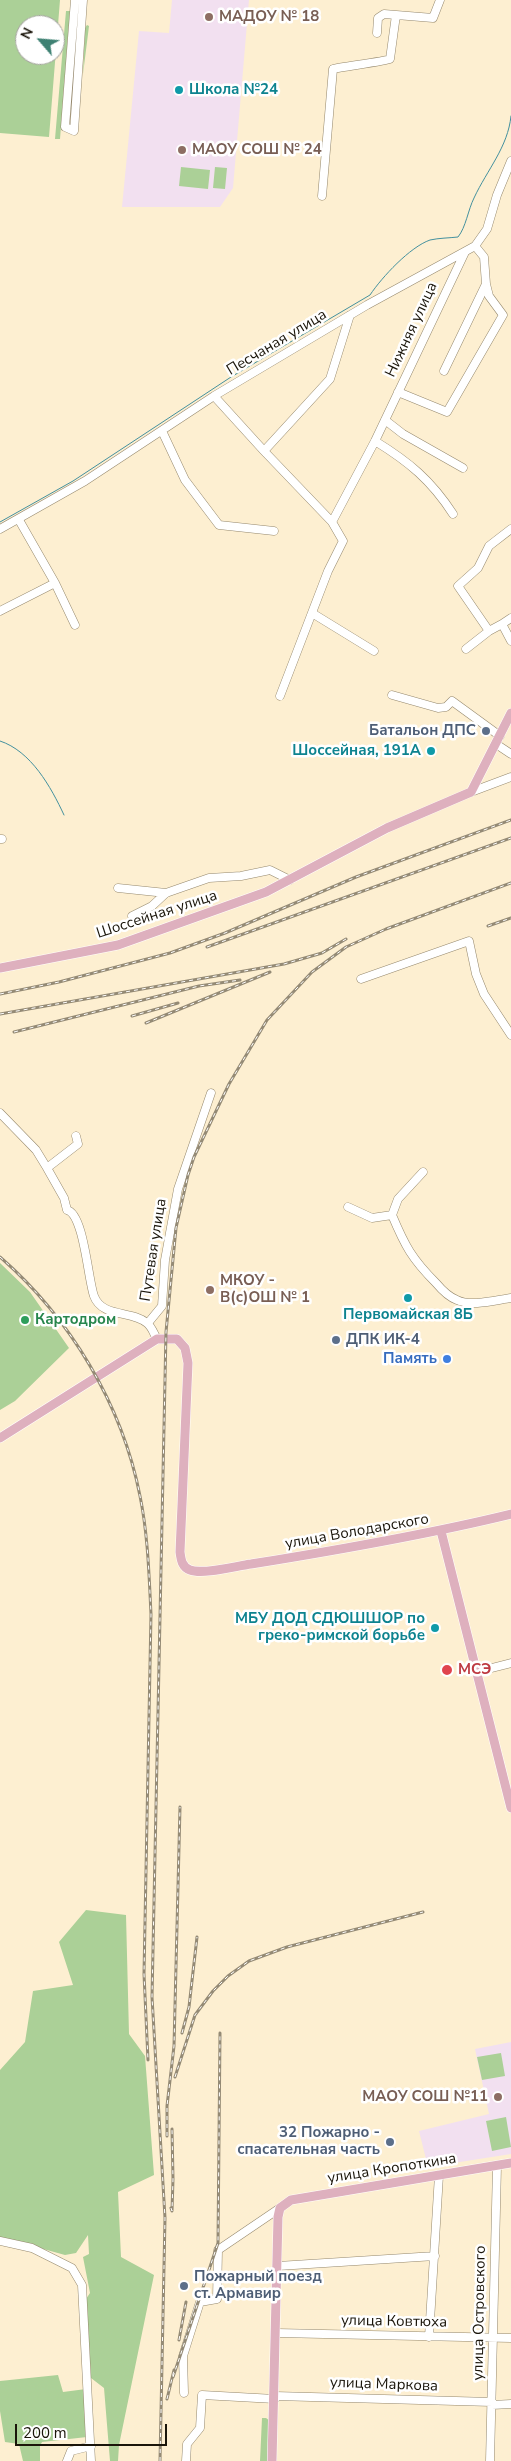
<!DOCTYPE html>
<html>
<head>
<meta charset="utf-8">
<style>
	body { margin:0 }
	#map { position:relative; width:511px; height:2461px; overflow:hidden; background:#fdefd1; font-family:"Nunito Sans",sans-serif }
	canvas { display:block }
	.north { position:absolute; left:15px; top:15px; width:50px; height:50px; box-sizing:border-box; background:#fff; border:1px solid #a3a19d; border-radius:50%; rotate:297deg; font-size:14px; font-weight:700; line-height:20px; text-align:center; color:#1a150a }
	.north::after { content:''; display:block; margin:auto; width:18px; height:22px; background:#3e8173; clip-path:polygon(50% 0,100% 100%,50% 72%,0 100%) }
	.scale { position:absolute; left:15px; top:2424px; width:152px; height:22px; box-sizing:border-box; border:2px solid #1a150a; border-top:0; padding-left:6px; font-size:15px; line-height:18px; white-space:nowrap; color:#1a150a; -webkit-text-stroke:4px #fff; paint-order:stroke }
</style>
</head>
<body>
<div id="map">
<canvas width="511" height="2461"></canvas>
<div class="north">N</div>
<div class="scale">200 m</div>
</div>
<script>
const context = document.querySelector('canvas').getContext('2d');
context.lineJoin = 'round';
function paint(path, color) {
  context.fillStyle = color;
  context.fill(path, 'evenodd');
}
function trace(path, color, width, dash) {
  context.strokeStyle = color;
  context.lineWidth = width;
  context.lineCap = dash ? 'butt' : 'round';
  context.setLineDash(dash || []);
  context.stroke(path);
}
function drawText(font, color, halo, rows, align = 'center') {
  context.font = font + ' "Nunito Sans",sans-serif';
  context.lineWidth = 5;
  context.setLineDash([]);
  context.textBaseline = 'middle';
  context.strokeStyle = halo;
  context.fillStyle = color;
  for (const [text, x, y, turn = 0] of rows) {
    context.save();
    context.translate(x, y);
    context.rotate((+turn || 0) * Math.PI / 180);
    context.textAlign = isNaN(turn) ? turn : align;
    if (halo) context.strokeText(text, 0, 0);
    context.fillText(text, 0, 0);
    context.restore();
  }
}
paint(new Path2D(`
	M172,0H249L233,188L220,207H122L139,31L169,33Z
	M511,2042V2154L428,2167L419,2131L489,2114L475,2049Z`), '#f2e0f0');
paint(new Path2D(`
	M0,0H60L49,137L0,133ZM25,25H55V55H25Z
	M66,11H70L60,139H55Z
	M87,25L89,26L83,74L85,28Z
	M181,167L210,170L208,189L179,186Z
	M215,167L227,168L225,189L213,188Z
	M0,1263L30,1292L69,1348L15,1401L0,1410Z
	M86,1910L126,1915L129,2034L145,2056L154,2175L118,2192L121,2257L154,2275L119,2445L118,2461H110L104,2388L91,2378L86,2299L90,2293L83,2257L89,2254L88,2235L76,2253L65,2255L0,2237V2070L25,2042L33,1991L73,1985L59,1942Z
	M501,2053L505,2076L482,2080L477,2057Z
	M506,2117L511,2147L492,2151L486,2121Z
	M58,2375L63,2392L86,2389L87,2437L42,2442L40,2446V2461H23L19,2444L5,2442L0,2411V2381Z
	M262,2418H266L270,2421L269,2461H260Z`), '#abd097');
trace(new Path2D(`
	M0,522L73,481L231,377L370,295C382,277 410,247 430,240C439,238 449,238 458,237C466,227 468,210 474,198C487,170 508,147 511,116
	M0,741C31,751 51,787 64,815`), '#43909e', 1);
const minor = new Path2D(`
	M75,0L65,127L74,131L83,0
	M377,33L378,18L384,14L433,18L440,0
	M322,196L333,69C341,67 387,61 390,59L396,15
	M444,371L486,284L484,257L475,246
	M398,392L447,412L503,315L489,296L486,284
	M214,396L264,451L332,522
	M385,420L403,434L463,468
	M162,431L185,480L219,525L274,531
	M375,441C409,462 431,480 453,514
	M264,451L330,379L350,315
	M19,520L55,583L75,625
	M0,529L85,481L214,396L367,305L475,246L487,229L497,195L511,161
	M511,529L489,546L478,568L458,586L489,631L502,624L511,641
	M0,611L55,583
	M312,613L374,651
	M502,624L511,618
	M466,649L489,631
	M392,695L438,708L446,707L452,701L500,736
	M280,696L328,571L343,541L332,522L375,441L465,252
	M496,744L511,754
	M471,792L511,777
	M0,839H2
	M118,888L166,893
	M132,916L152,906L166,893L209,878L241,876L270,870L290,880
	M361,979L469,941L476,974L484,994L511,1035
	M0,1113L36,1150L47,1168
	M76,1136L78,1144L47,1168L64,1198L67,1210C84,1214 88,1280 94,1296C102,1318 132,1310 147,1323C152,1327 154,1334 157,1339
	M423,1172L398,1199L392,1215C405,1246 412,1259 436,1283C441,1289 449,1297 457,1300C471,1307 496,1300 511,1298
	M348,1207L372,1218L392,1215
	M148,1323L162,1306L165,1260L178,1189L211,1093
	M476,1672L511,1663
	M0,2241L32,2248L72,2268L82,2285L91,2461
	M278,2266L435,2256
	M277,2333L511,2338
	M429,2337L439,2175
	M184,2393L183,2356L200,2302L217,2299L218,2250L280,2208
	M275,2396L492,2402
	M492,2405L511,2404
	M67,2461L71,2451L91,2446
	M186,2461L187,2444L200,2428L202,2395L275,2399
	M490,2461L497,2166`);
const major = new Path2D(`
	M0,968L118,945L266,892L387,828L471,792L511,713
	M0,1438L157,1339H177L185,1348L188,1363L180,1552C181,1560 182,1567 190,1570C203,1575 236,1566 251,1564C338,1550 425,1535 511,1514
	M441,1531L511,1808
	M272,2461L278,2217L280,2208L291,2200L511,2163`);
trace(minor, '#95886d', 9);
trace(major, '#fff', 10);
trace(minor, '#fff', 8);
trace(major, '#deb0be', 9);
const rail = new Path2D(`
	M488,926L511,918
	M207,947L511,838
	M0,994L59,982L170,953L225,933L356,877L511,820
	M0,1014L284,964L322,953L346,939
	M132,1016L178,1003
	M146,1023L270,972
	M14,1032L199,986L240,980
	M0,1257C70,1318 122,1404 140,1496C148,1535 149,1575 151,1614L144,1974L148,2060
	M182,2033L189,2007L197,1937
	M175,2077L195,2015L213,1991L228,1976L249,1961L287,1947L423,1912
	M167,2136V2106L174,2046L180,1807
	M171,2208L172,2211L173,2179L172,2129
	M179,2340L186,2302
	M173,2377L218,2243L220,2033
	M167,2399L174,2370
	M160,2461L165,2218L152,1997L166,1332L176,1228L188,1175L194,1157L229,1084L267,1020L312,972L346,947L386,929L511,883`);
trace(rail, '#948a75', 3);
trace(rail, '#fff', 1, [4]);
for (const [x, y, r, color] of [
	[209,17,5,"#8d6e63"],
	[179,90,5,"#0f9aa8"],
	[182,150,5,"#8d6e63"],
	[486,731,5,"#5c6f8a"],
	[431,751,5,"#0f9aa8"],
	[210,1290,5,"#8d6e63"],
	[408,1298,5,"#0f9aa8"],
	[25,1320,5,"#2e9e5b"],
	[336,1340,5,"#5c6f8a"],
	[447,1359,5,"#3f7fe0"],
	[435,1628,5,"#0f9aa8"],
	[447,1670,6,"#e0444e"],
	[498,2097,5,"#8d6e63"],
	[390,2142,5,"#5c6f8a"],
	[184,2286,5,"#5c6f8a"]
]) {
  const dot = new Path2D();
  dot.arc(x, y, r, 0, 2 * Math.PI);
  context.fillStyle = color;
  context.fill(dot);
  trace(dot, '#fff', 2);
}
drawText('bold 15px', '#785e54', '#fff', [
	["МАДОУ № 18",219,17],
	["МАОУ СОШ № 24",192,150],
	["МКОУ -",220,1281],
	["В(с)ОШ № 1",220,1298],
	["МАОУ СОШ №11",488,2097,"right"]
], 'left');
drawText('bold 15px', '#0d838f', '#fff', [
	["Школа №24",189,90,"left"],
	["Шоссейная, 191А",421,751],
	["Первомайская 8Б",408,1315,"center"],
	["МБУ ДОД СДЮШШОР по",425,1619],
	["греко-римской борьбе",425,1636]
], 'right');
drawText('15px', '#1a150a', '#fff', [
	["Нижняя улица",412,330,-65],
	["Песчаная улица",277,343,-31],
	["Шоссейная улица",157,915,-18],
	["Путевая улица",154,1250,-81],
	["улица Володарского",357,1532,-10],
	["улица Кропоткина",392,2169,-9],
	["улица Островского",480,2313,-89],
	["улица Ковтюха",394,2322,1],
	["улица Маркова",384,2385,2]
]);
drawText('bold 15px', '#4e5e75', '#fff', [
	["Батальон ДПС",476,731],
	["ДПК ИК-4",346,1340,"left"],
	["32 Пожарно -",380,2133],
	["спасательная часть",380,2150],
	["Пожарный поезд",194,2277,"left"],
	["ст. Армавир",194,2294,"left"]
], 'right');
drawText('bold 15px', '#27864d', '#fff', [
	["Картодром",35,1320]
], 'left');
drawText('bold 15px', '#366cbe', '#fff', [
	["Память",437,1359]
], 'right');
drawText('bold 15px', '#be3a42', '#fff', [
	["МСЭ",458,1670]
], 'left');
</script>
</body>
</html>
